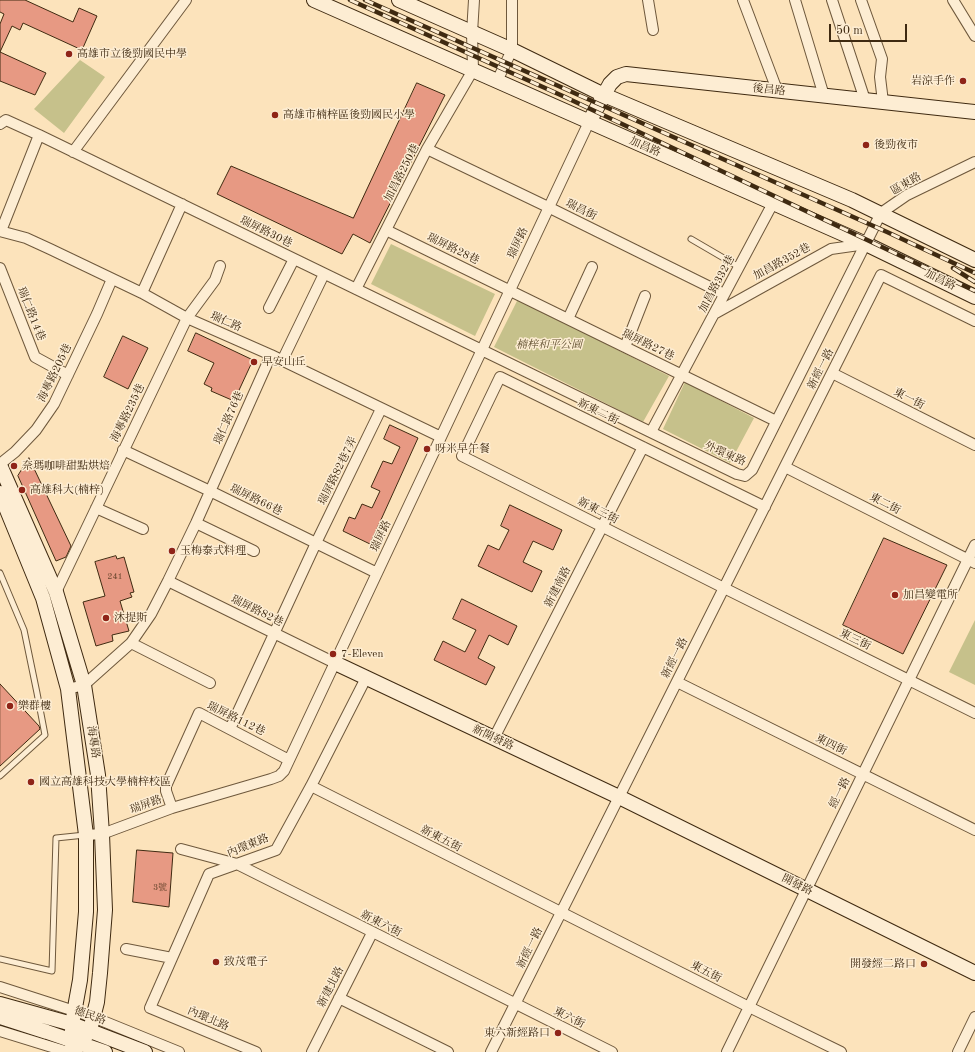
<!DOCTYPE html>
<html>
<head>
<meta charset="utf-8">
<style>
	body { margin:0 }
	#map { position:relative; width:975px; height:1052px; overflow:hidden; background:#fce3bb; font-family:"Old Standard TT",serif }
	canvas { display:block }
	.scale { position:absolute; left:829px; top:24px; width:78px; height:18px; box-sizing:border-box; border:2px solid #3f2a11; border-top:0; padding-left:5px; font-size:12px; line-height:14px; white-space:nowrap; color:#3f2a11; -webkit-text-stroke:3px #fdedd3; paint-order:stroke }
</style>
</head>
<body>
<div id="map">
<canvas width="975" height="1052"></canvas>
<div class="scale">50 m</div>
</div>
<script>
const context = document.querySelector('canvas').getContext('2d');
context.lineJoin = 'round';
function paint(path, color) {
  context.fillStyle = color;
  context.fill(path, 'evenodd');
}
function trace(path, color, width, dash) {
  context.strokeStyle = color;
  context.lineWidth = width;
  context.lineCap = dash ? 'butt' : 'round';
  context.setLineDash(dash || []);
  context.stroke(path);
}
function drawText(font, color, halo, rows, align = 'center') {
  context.font = font + ' "Old Standard TT","Noto Serif TC",serif';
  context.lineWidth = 3;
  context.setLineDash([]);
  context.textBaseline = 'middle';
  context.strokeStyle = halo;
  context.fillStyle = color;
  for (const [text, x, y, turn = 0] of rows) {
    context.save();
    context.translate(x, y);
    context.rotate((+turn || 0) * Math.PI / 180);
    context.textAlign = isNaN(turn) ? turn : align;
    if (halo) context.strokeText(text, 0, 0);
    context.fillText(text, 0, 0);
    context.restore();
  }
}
paint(new Path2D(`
	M80,60L105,77L64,133L34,109Z
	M391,244L495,294L475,336L371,284Z
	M518,299L669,376L643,422L494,347Z
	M685,382L754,418L730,463L663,429Z
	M975,620V685L949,672Z`), '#c6c18b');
const building = new Path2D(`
	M0,0H25L73,22L79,8L97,16L82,50L23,23L20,30L12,26L0,52L46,73L35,95L0,81V24L4,14L0,12Z
	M417,83L445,95L370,243L353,234L342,254L217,194L231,166L353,218Z
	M196,333L253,360L234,401L211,391L212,388L204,384L214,363L188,351Z
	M123,336L148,348L128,389L104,377Z
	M390,425L418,438L370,544L343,531L349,517L355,519L362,504L372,508L380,491L371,487L383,461L392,464L400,447L384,439Z
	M29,458L71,546L66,557L56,561L18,476Z
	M510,505L562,530L553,550L533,541L523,562L542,571L532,592L478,566L488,545L499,550L509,530L501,526Z
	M884,538L947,565L903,654L843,625Z
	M116,556L117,559L124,557L134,592L130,593L132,597L120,601L129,631L112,635L113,641L96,646L83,602L105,596L95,562Z
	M462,599L517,626L508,645L489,635L478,658L495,667L486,685L434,660L443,641L465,652L476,630L453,619Z
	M0,684L39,726L40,729L0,766Z
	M137,850L173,853L169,907L133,902Z`);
paint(building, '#e79983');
trace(building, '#3f2a11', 1);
const lane = new Path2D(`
	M691,239L739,267
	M0,573L24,630L37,693L45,735L0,776
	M0,959L52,971L56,838L85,835`);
const street = new Path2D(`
	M648,0L653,30
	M743,0L777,90
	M795,0L824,96
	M832,0L865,100
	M861,0L882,59L880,77L883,102
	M953,0L975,36
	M497,81L512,50V0
	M0,124L6,120L39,135L737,474L745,476L752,470L881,213L907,195L975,162
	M427,149L548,207L724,294
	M73,152L186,0
	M386,230L776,421
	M0,231L26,238L50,249L142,293L187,318L271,355L441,437
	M1,231L39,135
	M0,268L35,357L68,375
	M356,289L427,149L473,70L472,33L474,0
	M142,293L182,204
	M269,308L294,259
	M714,314L831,249L866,244
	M568,319L592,267
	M625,347L645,296
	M282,361L324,274
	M832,373L975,445
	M651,432L773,203
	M123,450L210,491L377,573
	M0,464L15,452L36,430L54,404L97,314L112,279
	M785,467L975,563
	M765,507L500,377L462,456L724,588L975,713
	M96,508L143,529
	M196,523L254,551
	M168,581L335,663
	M56,592L187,318L215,280L220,266
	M131,643L210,683
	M677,682L975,830
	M68,689L84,685L131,643L151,614L168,581L196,523L271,355
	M230,729L316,543L381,409
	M494,738L643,447
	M311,786L749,1007L841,1052
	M172,808L166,791V786L199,713L289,760
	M86,835L102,834L172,808L271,779L279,776L284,771L589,122
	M181,849L237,864L612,1052
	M126,949L172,958
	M0,987L93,1017L179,1052
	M339,998L448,1052
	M0,1031L68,1052
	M256,1052L150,1008L209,874L276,850L311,786L366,678
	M312,1052L372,933
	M491,1052L881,275L975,321
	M727,1052L975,545
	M958,1052L975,1017`);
const secondary = new Path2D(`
	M314,0L866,244L975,297
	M399,0L512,50L604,95L852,200L975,260
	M589,122L610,84L617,77L626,74L975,112
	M0,465L56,592L84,685L98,775L102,834L105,910L100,973L97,1002L90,1030L81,1043L73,1052
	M0,493L43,598L68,689L86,835V912L80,980L72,1024V1052
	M335,663L619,797L975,973
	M0,1004L72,1024L145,1052
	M0,1017L47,1032L105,1052`);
trace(lane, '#6e583c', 7);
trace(street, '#6e583c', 12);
trace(secondary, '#3f2a11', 16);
trace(lane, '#fdedd3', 5);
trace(street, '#fdedd3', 10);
trace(secondary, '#fdedd3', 14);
const rail = new Path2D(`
	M350,0L565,97L975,291
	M365,0L887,232L975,273
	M953,268L975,282`);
trace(rail, '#3f2a11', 4.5);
trace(rail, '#fdedd3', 3, [9]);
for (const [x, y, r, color] of [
	[69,54,4,"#8f2418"],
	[963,81,4,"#8f2418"],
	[275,115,4,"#8f2418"],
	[866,145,4,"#8f2418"],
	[254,362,4,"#8f2418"],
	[427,449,4,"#8f2418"],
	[14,466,4,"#8f2418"],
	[22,490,4,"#8f2418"],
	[172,551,4,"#8f2418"],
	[895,595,4,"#8f2418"],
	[106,618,4,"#8f2418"],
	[333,654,4,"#8f2418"],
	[10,706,4,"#8f2418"],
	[31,782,4,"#8f2418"],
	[216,962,4,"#8f2418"],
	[924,964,4,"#8f2418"],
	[558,1033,4,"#8f2418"]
]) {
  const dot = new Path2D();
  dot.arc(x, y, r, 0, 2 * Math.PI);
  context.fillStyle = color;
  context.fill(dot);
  trace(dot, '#fdedd3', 1.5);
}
drawText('9px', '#69462e', null, [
	["241",115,577],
	["3號",160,888]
]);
drawText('11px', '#3f2a11', '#fdedd3', [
	["高雄市立後勁國民中學",77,54],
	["岩涼手作",955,81,"right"],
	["高雄市楠梓區後勁國民小學",283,115],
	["後勁夜市",874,145],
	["早安山丘",262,362],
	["呀米早午餐",435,449],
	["奈瑪咖啡甜點烘焙",22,466],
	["高雄科大(楠梓)",30,490],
	["玉梅泰式料理",180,551],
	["加昌變電所",903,595],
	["沐提斯",114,618],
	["7-Eleven",341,654],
	["樂群樓",18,706],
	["國立高雄科技大學楠梓校區",39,782],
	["致茂電子",224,962],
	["開發經二路口",916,964,"right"],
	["東六新經路口",550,1033,"right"]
], 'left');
drawText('11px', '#3f2a11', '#fdedd3', [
	["後昌路",769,90,6],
	["加昌路",645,147,24],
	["加昌路250巷",402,173,-63],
	["區東路",906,184,-30],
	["瑞昌街",581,210,26],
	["瑞屏路30巷",266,232,26],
	["瑞屏路",518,243,-65],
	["瑞屏路28巷",453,249,26],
	["加昌路352巷",782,262,-29],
	["加昌路",940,280,26],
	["加昌路332巷",717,284,-62],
	["瑞仁路14巷",31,314,68],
	["瑞仁路",226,322,24],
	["瑞屏路27巷",648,345,26],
	["新經一路",821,369,-63],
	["海專路205巷",55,373,-64],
	["東一街",909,399,27],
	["新東二街",598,412,26],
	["海專路235巷",128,413,-64],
	["瑞仁路76巷",229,418,-66],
	["外環東路",725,454,24],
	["瑞屏路82巷7弄",338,471,-64],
	["瑞屏路66巷",256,500,26],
	["東二街",885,504,27],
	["新東三街",598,511,27],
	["瑞屏路",381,536,-65],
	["新建南路",558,587,-63],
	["瑞屏路82巷",257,611,26],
	["東三街",855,640,26],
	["新經一路",675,658,-63],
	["瑞屏路112巷",236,719,26],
	["新開發路",493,738,25],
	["海專路",93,742,81],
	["東四街",831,745,26],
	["經一路",840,793,-64],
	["瑞屏路",146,805,-20],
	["新東五街",441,839,27],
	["內環東路",248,846,-22],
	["開發路",797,885,26],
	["新東六街",381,924,27],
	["新經一路",530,948,-64],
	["東五街",706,972,27],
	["新建北路",331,987,-63],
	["德民路",90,1016,20],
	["東六街",569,1018,26],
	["內環北路",208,1019,23]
]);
drawText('italic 11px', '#615030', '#fdedd3', [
	["楠梓和平公園",549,345]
]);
</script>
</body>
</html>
